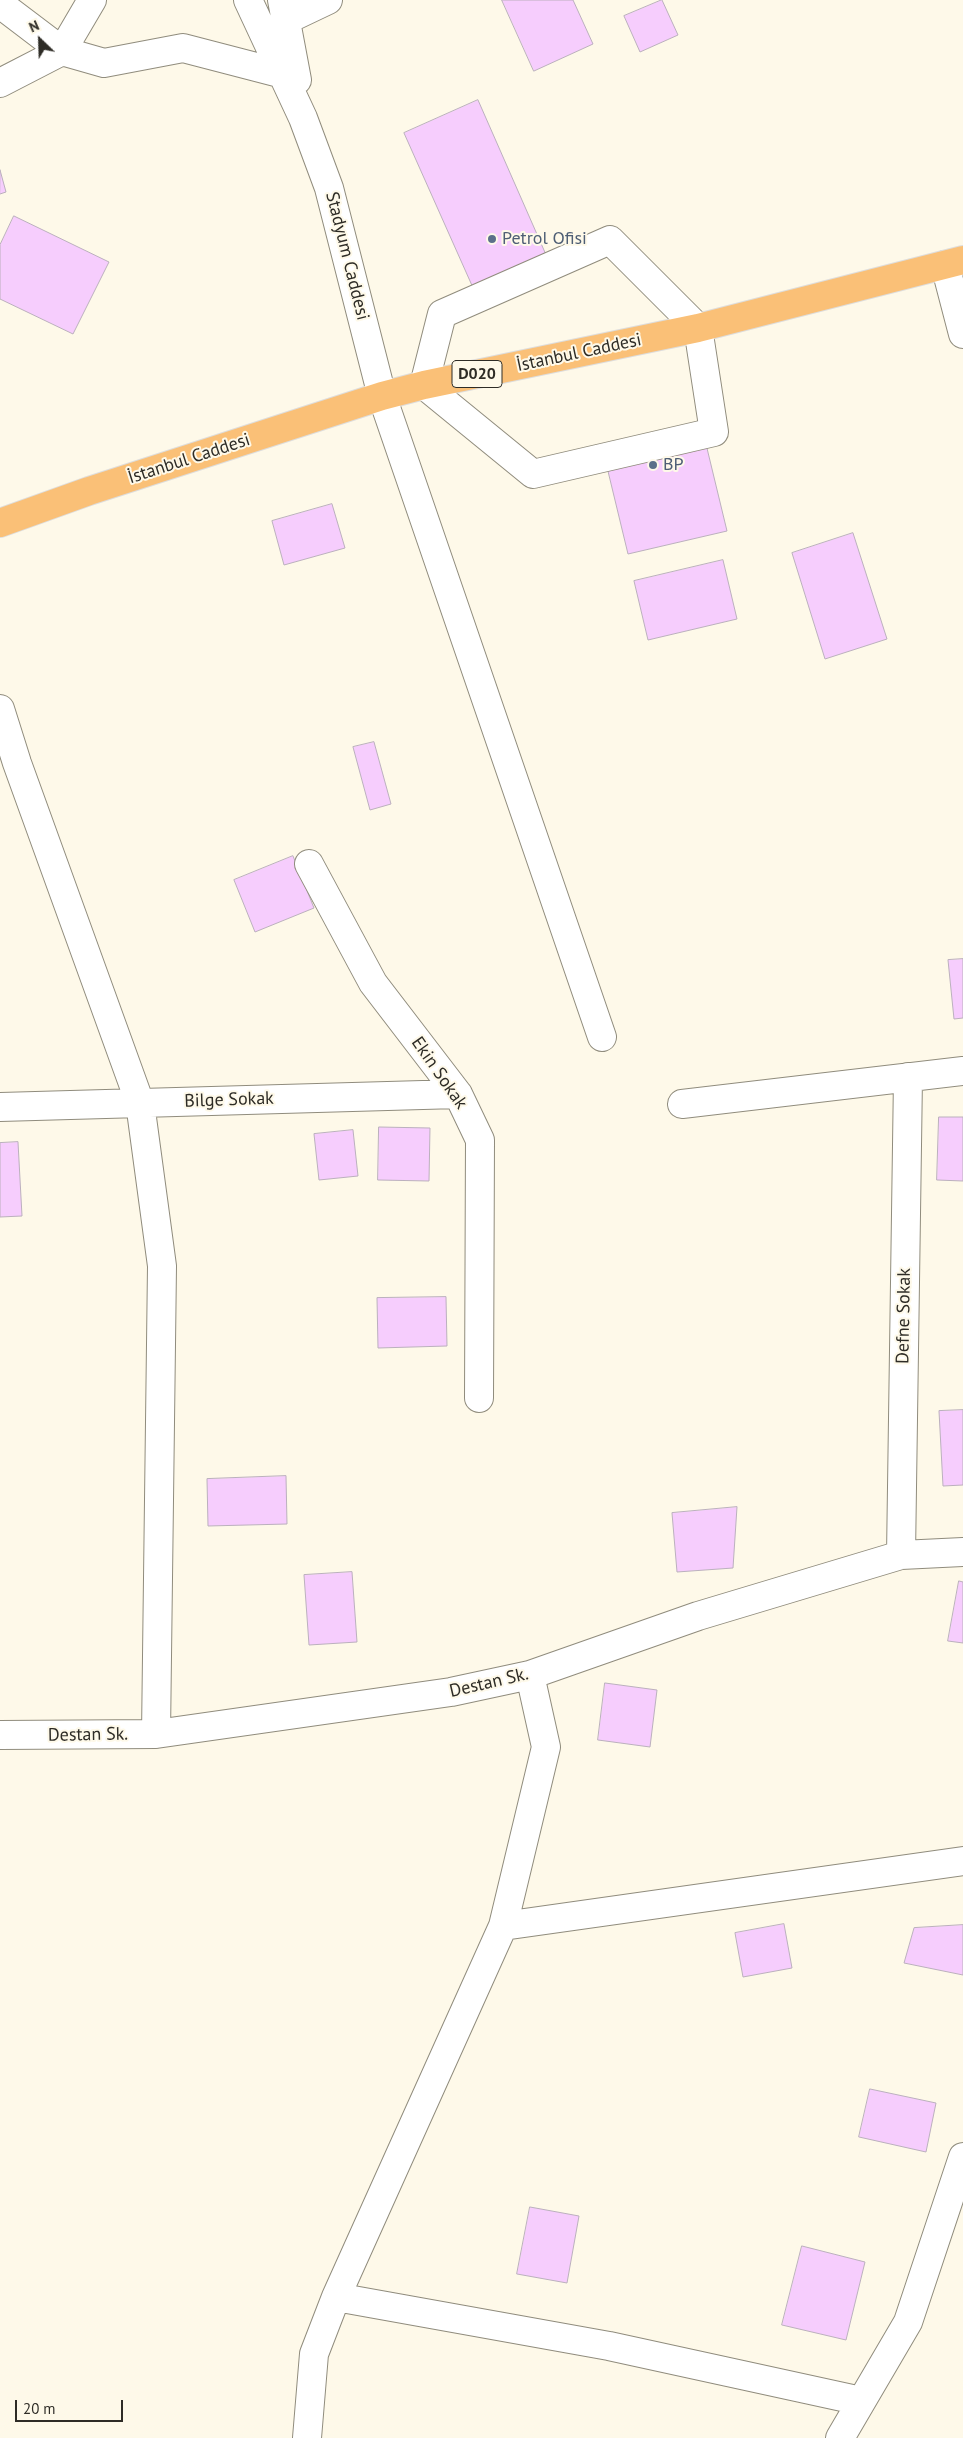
<!DOCTYPE html>
<html>
<head>
<meta charset="utf-8">
<style>
	body { margin:0 }
	#map { position:relative; width:963px; height:2438px; overflow:hidden; background:#fef9e9; font-family:"PT Sans",sans-serif }
	canvas { display:block }
	.north { position:absolute; left:15px; top:15px; width:50px; height:50px; -webkit-text-stroke:4px #fef9e9; paint-order:stroke; rotate:336deg; font-size:14px; font-weight:700; line-height:20px; text-align:center; color:#2e2c26 }
	.north::after { content:''; display:block; margin:auto; width:18px; height:22px; background:#2e2c26; clip-path:polygon(50% 0,100% 100%,50% 72%,0 100%) }
	.scale { position:absolute; left:15px; top:2400px; width:108px; height:22px; box-sizing:border-box; border:2px solid #2e2c26; border-top:0; padding-left:6px; font-size:15px; line-height:18px; white-space:nowrap; color:#2e2c26; -webkit-text-stroke:4px #fef9e9; paint-order:stroke }
</style>
</head>
<body>
<div id="map">
<canvas width="963" height="2438"></canvas>
<div class="north">N</div>
<div class="scale">20 m</div>
</div>
<script>
const context = document.querySelector('canvas').getContext('2d');
context.lineJoin = 'round';
function paint(path, color) {
  context.fillStyle = color;
  context.fill(path, 'evenodd');
}
function trace(path, color, width, dash) {
  context.strokeStyle = color;
  context.lineWidth = width;
  context.lineCap = dash ? 'butt' : 'round';
  context.setLineDash(dash || []);
  context.stroke(path);
}
function drawText(font, color, halo, rows, align = 'center') {
  context.font = font + ' "PT Sans",sans-serif';
  context.lineWidth = 4;
  context.setLineDash([]);
  context.textBaseline = 'middle';
  context.strokeStyle = halo;
  context.fillStyle = color;
  for (const [text, x, y, turn = 0] of rows) {
    context.save();
    context.translate(x, y);
    context.rotate((+turn || 0) * Math.PI / 180);
    context.textAlign = isNaN(turn) ? turn : align;
    if (halo) context.strokeText(text, 0, 0);
    context.fillText(text, 0, 0);
    context.restore();
  }
}
const building = new Path2D(`
	M502,0H573L593,44L534,71Z
	M662,0L678,35L640,52L624,16Z
	M478,100L547,257L474,290L404,133Z
	M0,170L6,192L0,194Z
	M14,216L109,262L73,334L0,299V245Z
	M705,440L727,531L628,554L606,463Z
	M332,504L345,548L284,565L272,521Z
	M853,533L887,639L825,659L792,553Z
	M723,560L737,619L648,640L634,581Z
	M374,742L391,804L370,810L353,747Z
	M293,856L314,908L255,932L234,880Z
	M963,959V1018L954,1019L948,960Z
	M939,1117H963V1181L937,1180Z
	M379,1127L430,1128L429,1181L378,1180Z
	M353,1130L358,1176L319,1180L314,1134Z
	M18,1142L22,1216L0,1217V1143Z
	M446,1297L447,1346L378,1348L377,1298Z
	M963,1410V1485L943,1486L939,1411Z
	M286,1476L287,1524L208,1526L207,1479Z
	M737,1507L733,1568L677,1572L672,1513Z
	M352,1572L357,1642L309,1645L304,1575Z
	M959,1581L963,1582V1643L948,1641Z
	M605,1683L657,1690L650,1747L598,1740Z
	M784,1924L792,1968L743,1977L735,1933Z
	M963,1925V1975L904,1963L914,1928Z
	M870,2089L936,2103L926,2152L859,2137Z
	M530,2207L579,2216L567,2283L517,2274Z
	M802,2246L865,2262L846,2340L782,2325Z`);
paint(building, '#f6cdfd');
trace(building, '#bbb0bd', 1);
const minor = new Path2D(`
	M248,0L303,118L329,188L382,396L602,1037
	M282,0L297,80
	M0,4L62,51L104,63L183,48L283,74
	M286,20L328,0
	M0,83L62,51L92,0
	M610,240L698,328L714,432L533,474L424,385L442,314Z
	M945,265L963,334
	M0,709L17,763L140,1103L162,1266L156,1734
	M309,864L373,983L458,1094L480,1140L479,1398
	M682,1104L963,1071
	M0,1107L458,1094
	M901,1555L908,1077
	M0,1735L156,1734L451,1692L530,1675L698,1616L901,1555L963,1552
	M503,1926L963,1861
	M336,2297L609,2346L861,2401
	M307,2438L314,2354L336,2297L503,1926L546,1747L530,1675
	M840,2438L908,2322L963,2157`);
const highway = new Path2D(`
	M0,523L89,491L382,396L424,385L698,328L963,260`);
trace(minor, '#908c7d', 30);
trace(highway, '#dedddc', 30);
trace(minor, '#fff', 28);
trace(highway, '#fac077', 28);
for (const [x, y, r, color] of [
	[492,239,5,"#5c6f8a"],
	[653,465,5,"#5c6f8a"]
]) {
  const dot = new Path2D();
  dot.arc(x, y, r, 0, 2 * Math.PI);
  context.fillStyle = color;
  context.fill(dot);
  trace(dot, '#fef9e9', 2);
}
for (const [x, y, w] of [
	[477,374,50]
]) {
  const box = new Path2D();
  box.roundRect(x - w / 2, y - 13.5, w, 27, 4);
  context.fillStyle = '#fef9e9';
  context.fill(box);
  trace(box, '#2e2c26', 1);
}
drawText('bold 16px', '#2e2c26', null, [
	["D020",477,374]
]);
drawText('18px', '#4e5e75', '#fef9e9', [
	["Petrol Ofisi",502,239],
	["BP",663,465]
], 'left');
drawText('18px', '#2e2c26', '#fef9e9', [
	["Stadyum Caddesi",347,256,76],
	["İstanbul Caddesi",579,353,-12],
	["İstanbul Caddesi",189,459,-18],
	["Ekin Sokak",439,1073,55],
	["Bilge Sokak",229,1100,-2],
	["Defne Sokak",904,1316,-89],
	["Destan Sk.",489,1683,-13],
	["Destan Sk.",88,1735,-1]
]);
</script>
</body>
</html>
